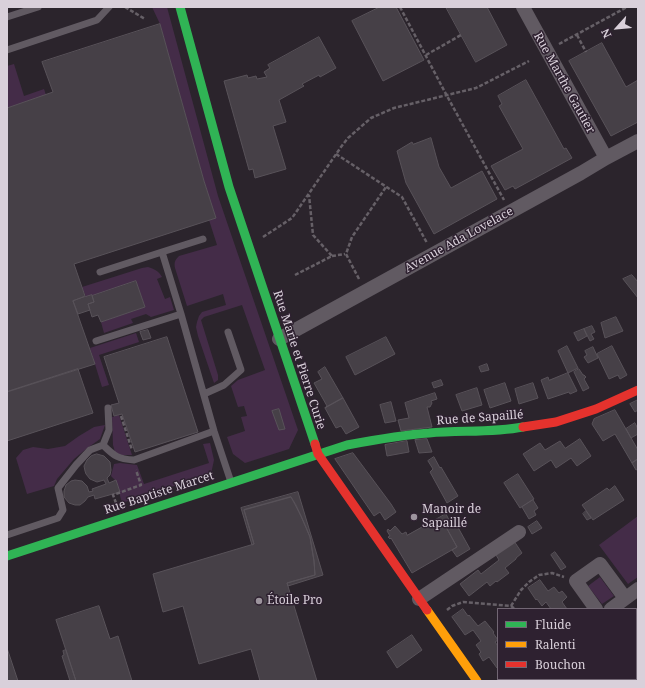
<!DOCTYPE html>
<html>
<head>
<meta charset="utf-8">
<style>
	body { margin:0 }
	#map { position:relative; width:645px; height:688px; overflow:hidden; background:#2b242c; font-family:"Noto Serif",serif }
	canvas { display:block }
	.frame { position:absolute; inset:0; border:8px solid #d9d0da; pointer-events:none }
	.legend { position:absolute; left:497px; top:608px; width:140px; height:72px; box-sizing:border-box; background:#2e2130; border:1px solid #726774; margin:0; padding:5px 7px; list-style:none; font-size:12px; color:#d9d0da }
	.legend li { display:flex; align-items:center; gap:8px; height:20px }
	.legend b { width:20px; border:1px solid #726774 }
	.north { position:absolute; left:597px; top:8px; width:40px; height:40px; -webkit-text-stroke:3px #2e2130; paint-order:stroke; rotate:243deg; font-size:11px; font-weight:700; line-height:16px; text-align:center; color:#d9d0da }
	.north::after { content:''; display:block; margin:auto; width:14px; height:18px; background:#d9d0da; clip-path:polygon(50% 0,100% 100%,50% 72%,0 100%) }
</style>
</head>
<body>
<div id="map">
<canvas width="645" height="688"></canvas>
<div class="frame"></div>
<ul class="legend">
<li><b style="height:5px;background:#30b455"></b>Fluide</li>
<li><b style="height:5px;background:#ff9f0a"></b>Ralenti</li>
<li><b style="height:5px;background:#e5322d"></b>Bouchon</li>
</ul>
<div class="north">N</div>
</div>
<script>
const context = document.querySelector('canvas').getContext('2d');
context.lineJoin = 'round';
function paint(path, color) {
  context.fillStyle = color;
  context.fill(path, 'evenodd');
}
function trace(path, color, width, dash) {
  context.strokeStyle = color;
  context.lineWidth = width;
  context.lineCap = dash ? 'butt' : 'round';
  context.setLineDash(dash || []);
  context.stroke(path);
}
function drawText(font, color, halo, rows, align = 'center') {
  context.font = font + ' "Noto Serif",serif';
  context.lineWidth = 3;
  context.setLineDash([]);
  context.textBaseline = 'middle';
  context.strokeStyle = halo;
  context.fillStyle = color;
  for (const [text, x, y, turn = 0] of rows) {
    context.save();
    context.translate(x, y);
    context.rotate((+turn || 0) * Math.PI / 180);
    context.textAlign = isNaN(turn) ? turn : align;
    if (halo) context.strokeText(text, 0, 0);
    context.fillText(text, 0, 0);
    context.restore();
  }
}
paint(new Path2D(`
	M152,7H167L218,196L298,430L289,449L245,463L233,454L227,437L245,431L241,417L247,416L244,406L238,407L231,386L238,380L265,370L242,305L204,317L201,320L218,375V380L214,383L198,336L196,327L197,322L199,316L202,312L226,305L223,294L187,306L175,268C174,262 175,260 179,256L217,245L209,220L216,218L204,181L160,24Z
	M14,64L24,96L44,89L46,95L7,108V66Z
	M148,267C154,269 159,271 162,277L157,279L165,299L170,297L174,310L151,317L146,314L131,319L133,323L104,333L101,322L145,307L136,281L92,296L86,297L82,287L142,268Z
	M136,333L139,342L99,355L109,385L102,387L90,348Z
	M119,415L132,455H120L115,452L113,445L112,417Z
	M105,425L100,439L86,449L74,459L57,479L54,486L27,494L16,458L23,450L33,447L48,449L65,446L79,436L94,427Z
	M210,443L214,460L211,474L122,503L116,481L111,476L114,464L120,463L137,465L144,484L209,463L203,444Z
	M638,516V577L628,584L599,545Z
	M600,577L614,596L602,604L588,586Z`), '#442c48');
const building = new Path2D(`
	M380,7H396L424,60L383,81L352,21Z
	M446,7H487L507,45L476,62Z
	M160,24L204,181L216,218L74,264L85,296L73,301L95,364L7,392V108L53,92L42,62Z
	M319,37L336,68L320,77L319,75L302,84L304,86L279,100L286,122L273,126L286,169L255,178L253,169L249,170L224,81L247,75L248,78L256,76L257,79L267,77L264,72L270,68L268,65Z
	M602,43L626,87L638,80V122L611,136L569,61Z
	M526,80L564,149L566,148L572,158L515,189L513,186L505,190L491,166L523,149L499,106L502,104L498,96Z
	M431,138L439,167L451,188L482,171L497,199L434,234L406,183L397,151L412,142L413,144Z
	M632,275L638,282V298L623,279Z
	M136,281L145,307L101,322L98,315L92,317L88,304L94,302L92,296Z
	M92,295L94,302L88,304L90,310L78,314L73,301Z
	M616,317L623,331L605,338L601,323Z
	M592,326L595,332L591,334L594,339L590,341L584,329Z
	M584,329L587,336L578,341L574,333Z
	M148,330L151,338L143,340L140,332Z
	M167,337L198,432L135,452L122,414L114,416L111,405L119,403L104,357Z
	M386,337L395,354L355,375L346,357Z
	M567,346L578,368L568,373L558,351Z
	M612,346L627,375L620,379L618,375L609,379L597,354Z
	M593,347L598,358L588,363L584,357L587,355L585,351Z
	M487,364L489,370L481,372L479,367Z
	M325,367L343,398L325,408L327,406L314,383L322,379L318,372Z
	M78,369L93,413L7,441V392Z
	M579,369L583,375H584L586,377L584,379L589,388L583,391L574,372Z
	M568,373L577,391L570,394L569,392L548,399L541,380L548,377L549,380Z
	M441,380L443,385L434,388L432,383Z
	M505,383L511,401L490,408L484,390Z
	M533,383L538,398L519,404L515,389Z
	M477,388L482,405L462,411L456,395Z
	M435,393L437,399L431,401L432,403L430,407H427L432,427L401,431L398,420L409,418L405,403Z
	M343,398L359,427L346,434L341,426L336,428L325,408Z
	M638,400V410L635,412L630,404Z
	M391,402L396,421L385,423L380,405Z
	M279,409L285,429L279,430L272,411Z
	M615,410L638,450V459L632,463L615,434L603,441L592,424L594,419Z
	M635,423L638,429V434L631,438L626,429Z
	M427,439L432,452L419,453L415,440Z
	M580,439L591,456L577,466L571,458L556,468L551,460L534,471L523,454L540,443L545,450L560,441L565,448Z
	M407,441L409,452L387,456L385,445Z
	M353,453L391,504L396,512L385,520L380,512L374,516L335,459Z
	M97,454L104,456L110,462L111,470L110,475L107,478L109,483L116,480L120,492L95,499L94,495L88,497L85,501L80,505H75L69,503L64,497V491L66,485L71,481L75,480L82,481L87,486L89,492L93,491L92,489L106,484L104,480L97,482L90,479L86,474L85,471L84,466L87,460L91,456Z
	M434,457L440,468L441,467L458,496L447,503L430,472L433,469L428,461Z
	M638,459V469L636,470L632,463Z
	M518,474L534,499L520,508L504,483Z
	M615,486L624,500L593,520L582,505L607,488L609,490Z
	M298,492L323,575L288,586L287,583L315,575L314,561L310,537L305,525L296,505L291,497L244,510L254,544L252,545L241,508Z
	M291,497L301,516L310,537L314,561L315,575L287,583L317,681H260L251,649L199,664L183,606L163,612L153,574L254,544L244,510Z
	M533,500L538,508L534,511L536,515L529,519L522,507Z
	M586,511L591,518L587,520L583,514Z
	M446,514L451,524L446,527L457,547L412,573L391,538L390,539L388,537L390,536L387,531L388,529L390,531L395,526L402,534L406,532L407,535Z
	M537,521L542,528L532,534L528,527Z
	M455,522L470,549L457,557L452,550L457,547L446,527Z
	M514,541L522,553L516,558V559L505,568L509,573L497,582L496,581L490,586L487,582L469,596L460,584L478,570L481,574L499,560L496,555Z
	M555,552L566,567L561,570L551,555Z
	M540,580L548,591L554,587L559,593L562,591L567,597L562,602L567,609H551L546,602L542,606L537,599L536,600L528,588Z
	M99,606L110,639L118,636L132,681H76L56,620Z
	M463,609L468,616L469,615L478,626L485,621L494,632L493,633L498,640L495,642L498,646V667L497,668L489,657L483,661L479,654L481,652L476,645L481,641L473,630L465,635L452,617Z
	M638,620V639L637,640L636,622Z
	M412,635L422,650L397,668L387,652Z
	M7,648L18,681H7Z
	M66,650L76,681H70L62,656L64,655L63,651Z
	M533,679H550L551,681H534Z
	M573,679H592L594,681H574Z`);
paint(building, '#464047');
trace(building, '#585259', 1);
trace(new Path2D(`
	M125,7L145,19
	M400,7L447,96L504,200
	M577,35L586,52
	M559,44L627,7
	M426,55L461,35
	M336,154L402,197L427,243
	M263,237L292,218L341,147L348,138L371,118L394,108L476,88L529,61
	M332,256L345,254
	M295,275L332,256L313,235L309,195
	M359,279L346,254L352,237L386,187
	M121,416L132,450
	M116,503L113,495L141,485L136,470
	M511,606L521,590L529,582L539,575L552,573L564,577
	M447,610L452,606L463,602L511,606L515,609
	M636,667L638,668
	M564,681L565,679`), '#666067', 2.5, [4, 2]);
trace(new Path2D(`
	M7,17L38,7
	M7,50L97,20L109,7
	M162,252L203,239
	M100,272L162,252L181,314
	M96,341L181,314L214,431L231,482
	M204,394L224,385L241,370L228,332
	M103,445L109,430L108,408
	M7,535L58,518L63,510L58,488L76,465L90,450L103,445C114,456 118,459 134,460L214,431`), '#615a62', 7);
trace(new Path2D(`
	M523,7L606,158
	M279,339L581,173L606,158L638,141
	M419,599L519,532
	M596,609L576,581L600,564L625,598
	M611,609L638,589`), '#615a62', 14);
trace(new Path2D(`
	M180,7L229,187L315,444
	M7,556L347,445C374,440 401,435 429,433C460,430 492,433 523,427`), '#30b455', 9);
trace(new Path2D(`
	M427,610L477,681`), '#ff9f0a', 9);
trace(new Path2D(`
	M523,427L556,422L596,409L638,390
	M315,444L318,454L427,610`), '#e5322d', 9);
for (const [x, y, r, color] of [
	[414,517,4,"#9c949d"],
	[259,601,4,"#9c949d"]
]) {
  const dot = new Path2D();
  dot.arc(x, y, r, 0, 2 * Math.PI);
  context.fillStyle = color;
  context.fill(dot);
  trace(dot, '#2e2130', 1.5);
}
drawText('12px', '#d9d0da', '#2e2130', [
	["Rue Marthe Gautier",564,83,61],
	["Avenue Ada Lovelace",459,240,-29],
	["Rue Marie et Pierre Curie",299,360,72],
	["Rue de Sapaillé",480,418,-4],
	["Rue Baptiste Marcet",159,493,-18]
]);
drawText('12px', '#d9d0da', '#2e2130', [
	["Manoir de",422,510],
	["Sapaillé",422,524],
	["Étoile Pro",267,601]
], 'left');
</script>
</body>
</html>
